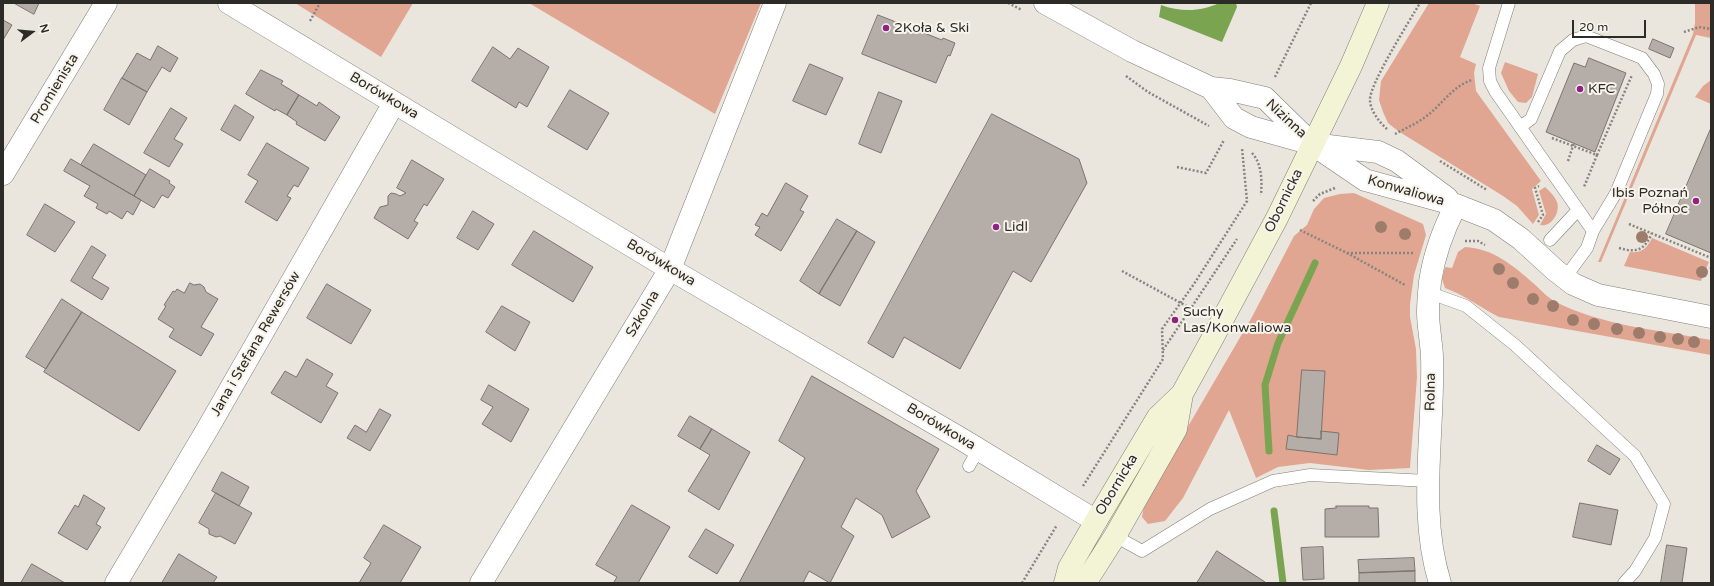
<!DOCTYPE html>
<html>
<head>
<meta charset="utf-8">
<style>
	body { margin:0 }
	#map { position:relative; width:1714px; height:586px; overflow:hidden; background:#eae6de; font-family:"Varela Round",sans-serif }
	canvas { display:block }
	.frame { position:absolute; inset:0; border:4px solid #2d2b28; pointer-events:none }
	.north { position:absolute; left:12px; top:12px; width:40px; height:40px; -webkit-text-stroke:3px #f8f4eb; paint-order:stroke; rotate:74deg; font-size:11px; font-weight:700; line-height:16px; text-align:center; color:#2d2b28 }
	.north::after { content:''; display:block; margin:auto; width:14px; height:18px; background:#2d2b28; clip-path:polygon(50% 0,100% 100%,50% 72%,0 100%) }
	.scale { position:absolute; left:1572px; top:20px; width:74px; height:18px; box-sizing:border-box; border:2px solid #2d2b28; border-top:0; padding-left:5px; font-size:12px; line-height:14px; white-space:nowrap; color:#2d2b28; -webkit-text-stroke:3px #f8f4eb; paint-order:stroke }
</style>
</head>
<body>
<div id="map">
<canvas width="1714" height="586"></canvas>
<div class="frame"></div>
<div class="north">N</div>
<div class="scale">20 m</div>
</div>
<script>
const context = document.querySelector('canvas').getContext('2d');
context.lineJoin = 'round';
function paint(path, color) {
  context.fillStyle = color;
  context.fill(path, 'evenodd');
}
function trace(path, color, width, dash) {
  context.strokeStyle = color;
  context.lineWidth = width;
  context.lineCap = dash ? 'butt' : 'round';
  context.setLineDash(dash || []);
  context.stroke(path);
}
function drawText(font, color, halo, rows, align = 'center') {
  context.font = font + ' "Varela Round",sans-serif';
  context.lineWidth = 4;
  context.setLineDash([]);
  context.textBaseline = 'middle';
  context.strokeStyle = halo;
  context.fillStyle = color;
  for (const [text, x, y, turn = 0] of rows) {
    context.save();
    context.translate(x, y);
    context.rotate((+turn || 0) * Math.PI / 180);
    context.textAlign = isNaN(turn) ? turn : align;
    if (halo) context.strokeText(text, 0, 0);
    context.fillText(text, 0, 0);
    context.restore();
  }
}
paint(new Path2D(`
	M295,3H413L381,57Z
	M529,3H761L715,114Z
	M1429,3H1472L1480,6L1460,57L1476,64L1474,73L1476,91L1541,181L1532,189L1539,215L1533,224L1517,206L1503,196L1398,131L1388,123L1383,112L1379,100L1381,81Z
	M1695,3H1711V38L1696,35L1601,262H1598L1693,34L1695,23Z
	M1505,62L1538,74L1532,97L1526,103L1518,102L1509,91L1501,73Z
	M1711,80V104L1695,97L1703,86Z
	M1545,187C1549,191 1554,195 1556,200C1562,210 1552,228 1540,225L1546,214L1539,191Z
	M1354,193L1423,224L1426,235L1414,275L1410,304V317L1416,349L1417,377L1410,468L1369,470L1310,463L1278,467L1256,478L1229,410L1183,498L1165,521L1148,524L1142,517L1145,500L1252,317L1294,236L1307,225L1314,209L1324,198L1340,194Z
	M1652,238L1709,262L1701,281L1624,266L1630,252C1641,254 1648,247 1652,238Z
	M1465,247C1492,248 1514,266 1533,283C1540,289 1547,297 1554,301C1602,326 1659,330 1711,340V355L1499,317C1481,308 1465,295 1445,288L1442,279L1445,267L1452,268L1458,252Z`), '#e0a691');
paint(new Path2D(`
	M1219,3H1236L1237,7L1222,42L1159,17L1161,5C1180,12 1201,12 1219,3Z`), '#7aa450');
trace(new Path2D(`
	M1269,451L1265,385L1278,343L1315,263
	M1274,511L1283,583`), '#7aa450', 7);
const building = new Path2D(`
	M14,3H39L34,14Z
	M878,15L942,40L943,38L955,43L950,56L948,55L936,83L862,54Z
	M3,20L12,25L3,40Z
	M1653,39L1674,48L1670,58L1649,49Z
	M158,46L178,58L170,72L162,67L147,92L122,78L137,53L150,60Z
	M493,47L510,59L518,48L549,67L527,107L519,102L516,108L472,81Z
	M1589,58L1626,73L1595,152L1546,132L1574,63L1585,67Z
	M810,64L843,78L826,115L793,101Z
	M261,70L283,81L281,84L299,95L287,115L276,109L275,111L246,94Z
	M122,78L147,92L129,125L104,110Z
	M570,90L609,113L587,150L548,127Z
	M879,92L902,101L881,153L859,144Z
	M299,95L317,106L319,102L340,117L325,141L296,124L297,122L287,115Z
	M235,105L254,117L240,141L221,130Z
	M171,108L187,118L174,139L183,144L169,167L144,153Z
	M992,114L1079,159L1087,183L1031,282L1013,271L960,369L904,337L893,358L868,343Z
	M1711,128V253L1666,234Z
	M267,143L309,168L298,187L294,185L287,196L291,198L277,221L245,202L258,181L248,175Z
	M94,144L146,175L134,196L81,165Z
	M71,159L141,200L133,215L127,211L122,219L109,211L107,214L96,208L98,204L84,196L90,186L64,171Z
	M412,160L444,179L427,206L424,204L414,221L418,223L408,239L374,218L380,207L388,205V196L391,193L396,194L400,196L406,193L397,188Z
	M150,169L170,181L169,183L175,187L168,198L162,195L154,208L134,196Z
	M786,183L808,196L800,210L804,212L781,251L755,235L760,227L755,225L762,213L767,216Z
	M45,204L75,222L55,252L27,235Z
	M473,211L494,224L478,250L457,238Z
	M837,219L857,231L819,294L800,281Z
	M534,231L593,267L573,302L512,265Z
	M857,231L875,242L840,306L819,294Z
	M92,246L106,255L92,278L109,288L102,300L71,281Z
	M190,283L194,285L200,284L204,287L206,292L218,299L201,327L214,334L201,356L169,337L174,329L158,319L166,306L164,305L173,291L175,292L177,289L184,293Z
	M327,284L371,310L351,344L307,318Z
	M62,299L82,312L46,369L26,357Z
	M502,306L530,322L515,351L486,332Z
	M82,312L176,371L139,431L44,372Z
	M307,359L333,374L326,386L338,393L321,423L271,393L285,371L296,377Z
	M1302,370L1325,371L1321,439L1297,437Z
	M812,376L939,449L916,491L930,517L892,538L882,515L856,498L841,527L854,536L830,583L809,571L803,583H739L805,458L779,441Z
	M489,385L529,409L511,442L482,424L493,407L481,400Z
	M380,409L391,415L370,451L347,438L355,425L366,432Z
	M690,416L712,429L700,449L678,436Z
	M712,429L750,452L719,510L688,491L710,455L700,449Z
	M1321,431L1339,433L1337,455L1286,449L1288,435L1297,437L1321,439Z
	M1597,445L1620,459L1610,475L1588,461Z
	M222,472L249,487L239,506L212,491Z
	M216,493L252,513L235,544L220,536L216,537L209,534V529L199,523Z
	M84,495L105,508L96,524L101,527L87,550L58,533L75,505L78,507Z
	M1580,503L1618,510L1611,545L1573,537Z
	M632,505L670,527L638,583H616L614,582L617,577L596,565Z
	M1336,506H1369V508H1378L1379,537H1325V509L1336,508Z
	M384,525L421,547L400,583H359L371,563L364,558Z
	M706,529L734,545L717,574L689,557Z
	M1667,545L1687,548L1682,583H1661Z
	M1323,547L1324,579L1303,580L1301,548Z
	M1217,551L1265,582V583H1197Z
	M179,554L217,577L213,583H162Z
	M1414,558L1415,571L1359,573L1358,560Z
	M32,564L65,583H21Z
	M1415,571V583H1359V573Z`);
paint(building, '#b5aea8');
trace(building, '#7b746e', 1);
const service = new Path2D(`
	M1509,3L1489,68L1490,81L1495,91L1593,231
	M1520,127L1531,119L1560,51L1573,40L1586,36L1642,58L1654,74L1658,84L1657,94L1616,193L1593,231L1587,248L1565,278
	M1550,240L1578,210
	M1430,293L1466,306L1515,345L1635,456L1664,504L1655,538L1635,571L1624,583
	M969,466L978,450
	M1115,536L1142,551L1210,509L1273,481L1310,475L1428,481`);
const minor = new Path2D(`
	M229,3L670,269L963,440L1096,521
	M1045,3L1132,51L1211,88L1230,90L1265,98L1312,144L1365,180L1456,205L1494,220L1521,239L1555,270L1573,284L1598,295L1711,317
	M1211,88L1234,118L1251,127L1312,144L1378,152L1397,161L1447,198
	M3,174L106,3
	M116,583L208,428L394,103
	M481,583L670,269L775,3
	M1440,583C1420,519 1431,450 1432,385C1432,372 1433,358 1431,345C1430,334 1428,323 1428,312C1428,302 1429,292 1430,282C1434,255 1444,228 1456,205`);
const secondary = new Path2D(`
	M1065,583L1069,568L1096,521L1158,417L1182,394L1211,341L1277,218L1351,66L1378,3
	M1083,583L1087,580L1115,536L1176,429L1182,394`);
trace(service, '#827e77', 13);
trace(minor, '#827e77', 23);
trace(secondary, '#827e77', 23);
trace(new Path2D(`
	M1008,3L1022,10
	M310,21L320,3
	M1684,32L1699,27L1711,29
	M1126,76L1148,92L1209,126
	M1275,77L1311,3
	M1387,129C1379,122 1370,110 1370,100C1369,85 1410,20 1420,3
	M1395,134C1406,128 1418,123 1428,115C1442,104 1453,86 1472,80
	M1552,138L1597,155L1584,187
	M1252,153C1262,164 1262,180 1261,195
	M1597,155L1632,75
	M1440,161L1487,190
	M1568,161L1574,143
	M1177,167L1206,173L1224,140
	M1313,201L1320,194L1335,188
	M1538,222L1543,215L1535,188L1539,186
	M1629,224L1711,258
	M1300,230L1347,253L1405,285
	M1465,241H1478L1485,245
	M1619,248C1636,253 1644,251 1652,233
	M1347,253H1413
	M1711,267V269
	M1122,271L1190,308
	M1163,350L1237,239
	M1083,486L1163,359L1162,329L1194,284L1247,201L1242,148
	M1022,583L1057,525`), '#87847f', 2.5, [2, 2]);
trace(service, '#fff', 12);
trace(minor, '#fff', 22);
trace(secondary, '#f3f3d5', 22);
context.fillStyle = '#9e7c6c';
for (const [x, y] of [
	[1381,227],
	[1405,234],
	[1642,237],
	[1499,269],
	[1702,272],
	[1513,283],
	[1533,299],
	[1553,306],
	[1573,320],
	[1594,324],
	[1617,329],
	[1639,333],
	[1660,337],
	[1678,339],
	[1694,342]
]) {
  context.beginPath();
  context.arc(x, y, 6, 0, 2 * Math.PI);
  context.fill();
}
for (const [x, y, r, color] of [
	[886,28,4,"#902284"],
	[1580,89,4,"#902284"],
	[1696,201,4,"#902284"],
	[996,227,4,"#902284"],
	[1175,320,4,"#902284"]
]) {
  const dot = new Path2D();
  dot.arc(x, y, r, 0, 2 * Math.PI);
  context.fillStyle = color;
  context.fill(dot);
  trace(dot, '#f8f4eb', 1.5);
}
drawText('14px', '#2d2b28', '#f8f4eb', [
	["2Koła & Ski",894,28],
	["KFC",1588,89],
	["Ibis Poznań",1688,193,"right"],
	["Północ",1688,209,"right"],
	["Lidl",1004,227],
	["Suchy",1183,312],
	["Las/Konwaliowa",1183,328]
], 'left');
drawText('14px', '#2d2b28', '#f8f4eb', [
	["Promienista",55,89,-59],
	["Borówkowa",384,96,31],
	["Nizinna",1286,119,43],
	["Konwaliowa",1406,191,16],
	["Obornicka",1284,201,-64],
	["Borówkowa",661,263,31],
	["Szkolna",643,314,-59],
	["Jana i Stefana Rewersów",256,344,-60],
	["Rolna",1431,392,-89],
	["Borówkowa",941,427,31],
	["Obornicka",1117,485,-59]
]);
</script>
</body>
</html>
